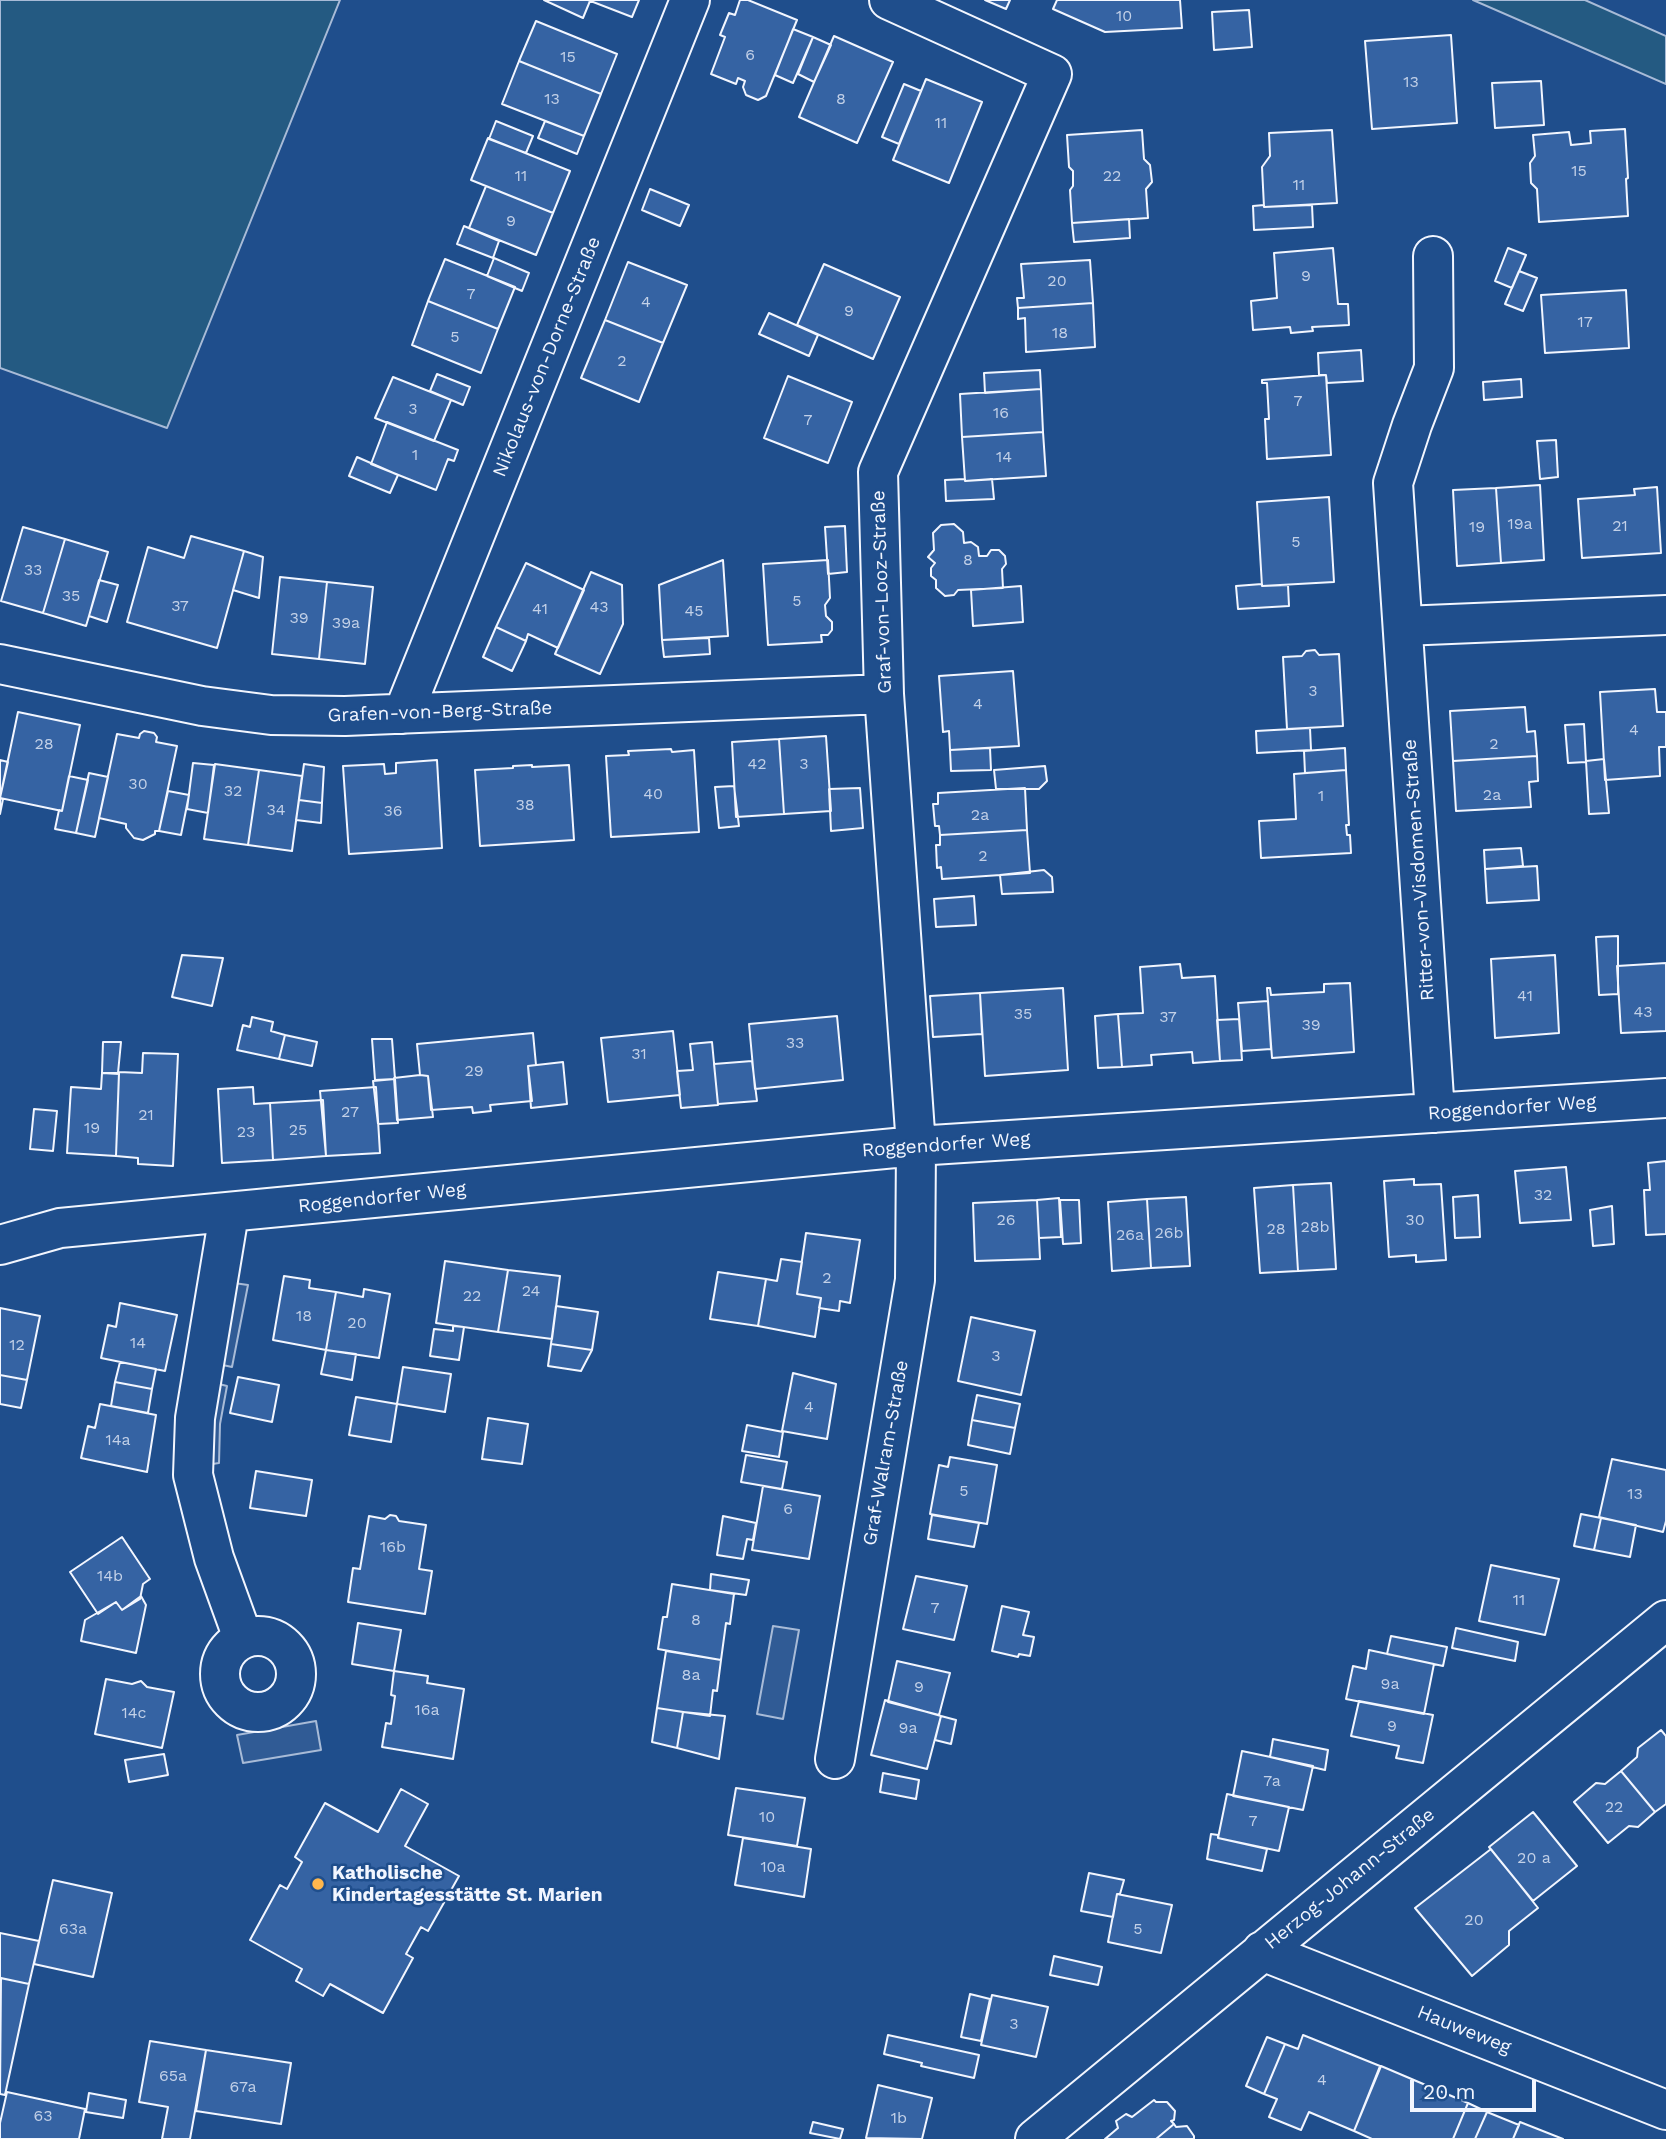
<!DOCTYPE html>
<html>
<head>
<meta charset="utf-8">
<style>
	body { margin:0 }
	#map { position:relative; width:1666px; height:2139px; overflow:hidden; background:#1f4e8c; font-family:"Work Sans",sans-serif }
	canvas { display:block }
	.scale { position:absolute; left:1410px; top:2080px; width:126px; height:32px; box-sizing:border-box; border:4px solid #f2f6ff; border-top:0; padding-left:9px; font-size:21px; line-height:24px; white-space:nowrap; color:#f2f6ff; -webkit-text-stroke:5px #1f4e8c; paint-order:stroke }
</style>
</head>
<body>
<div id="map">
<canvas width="1666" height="2139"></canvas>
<div class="scale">20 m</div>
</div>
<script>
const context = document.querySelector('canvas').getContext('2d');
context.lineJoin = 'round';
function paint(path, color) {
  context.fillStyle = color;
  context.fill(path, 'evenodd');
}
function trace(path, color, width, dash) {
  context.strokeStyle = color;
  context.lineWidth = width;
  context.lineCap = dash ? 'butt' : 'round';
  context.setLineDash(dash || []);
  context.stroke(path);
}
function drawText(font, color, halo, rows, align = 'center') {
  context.font = font + ' "Work Sans",sans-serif';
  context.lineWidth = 5;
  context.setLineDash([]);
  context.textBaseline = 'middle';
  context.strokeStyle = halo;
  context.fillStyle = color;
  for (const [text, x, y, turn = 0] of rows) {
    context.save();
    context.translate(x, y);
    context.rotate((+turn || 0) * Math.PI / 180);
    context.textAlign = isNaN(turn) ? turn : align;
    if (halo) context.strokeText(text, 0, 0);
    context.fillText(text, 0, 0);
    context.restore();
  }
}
const green = new Path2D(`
	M0,0H340L167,428L0,368Z
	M1473,0H1585L1666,36V84Z`);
paint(green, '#245a82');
trace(green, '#a8bbd7', 2);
const parking = new Path2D(`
	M234,1283L248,1285L232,1367L218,1364Z
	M215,1383L227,1386L220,1424L219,1463L206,1465Z
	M773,1626L799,1630L783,1719L757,1714Z
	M316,1721L321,1750L243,1763L237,1735Z`);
paint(parking, '#305b95');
trace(parking, '#a8bbd7', 2);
const building = new Path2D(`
	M544,0H588L590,1L583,18Z
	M588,0H639L632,17Z
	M740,0H748L797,20L766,96L758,100L746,95L743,87L745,81L738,78L736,84L711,74L725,37L720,35L729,13L735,15Z
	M985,0H1010L1006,9Z
	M1057,0H1180L1182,28L1105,32L1053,9Z
	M1249,10L1252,47L1214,50L1212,12Z
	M536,21L617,54L601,94L519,61Z
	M793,29L813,37L793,83L775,75Z
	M1451,35L1457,123L1372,129L1365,41Z
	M834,36L893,62L857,143L799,117Z
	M813,37L831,45L814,82L798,74Z
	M519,61L601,94L584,136L502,104Z
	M926,79L982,102L949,183L893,160Z
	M1541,81L1544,125L1495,128L1492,83Z
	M904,84L921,91L899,144L882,137Z
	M496,121L533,136L526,153L489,139Z
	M545,121L584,136L577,154L538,138Z
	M1625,129L1628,178L1626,179L1628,216L1539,222L1537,189L1531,183L1530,163L1535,156L1533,135L1569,132L1571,145L1591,143L1590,131Z
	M1142,130L1144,159L1150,165L1152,182L1146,189L1148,218L1072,223L1070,190L1073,186V171L1069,167L1067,135Z
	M1332,130L1337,203L1264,207L1262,167L1270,156L1269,133Z
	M488,138L570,171L553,213L471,180Z
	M486,186L553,213L536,255L469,228Z
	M650,189L689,205L680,226L642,210Z
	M1264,205V207L1312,205L1313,227L1254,230L1253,206Z
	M1129,219L1130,238L1074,242L1072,223Z
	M464,226L499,241L493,258L457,244Z
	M1333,248L1338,304H1348L1349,325L1312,327L1313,331L1291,333L1290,327L1253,330L1251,301L1277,298L1274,253Z
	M1508,248L1526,255L1512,288L1495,281Z
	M494,258L529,273L522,291L487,276Z
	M445,259L515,287L498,329L428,301Z
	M1090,260L1093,303L1018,308L1017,298H1024L1021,264Z
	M628,262L687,285L663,343L605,320Z
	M824,264L900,297L873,359L797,325Z
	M1519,271L1537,278L1523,311L1505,304Z
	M1626,290L1629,348L1545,353L1541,295Z
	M428,301L498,329L481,373L412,345Z
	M1093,303L1095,347L1026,352L1025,318L1018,319V308Z
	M769,313L818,335L809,356L759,334Z
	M605,320L663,343L639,402L581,378Z
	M1361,350L1363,381L1327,383L1326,375H1319L1318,353Z
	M1040,370L1041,389L985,393L984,373Z
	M437,374L470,387L463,405L430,391Z
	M1326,375L1331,455L1267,459L1265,419H1269L1267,383H1262V380Z
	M788,376L852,402L828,463L764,438Z
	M393,377L451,400L434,441L375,418Z
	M1521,379L1522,397L1484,400L1483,382Z
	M1041,389L1043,432L962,437L960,394Z
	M387,422L458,450L454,461L448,459L436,490L371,464Z
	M1043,432L1046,476L965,481L962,437Z
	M1556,440L1558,477L1540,479L1537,441Z
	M357,457L398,475L390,493L349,476Z
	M965,479V481L992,479L994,499L946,501L945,480Z
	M1540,485L1544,560L1501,563L1496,488Z
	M1657,487L1661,553L1582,558L1578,499L1635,495L1634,489Z
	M1496,488L1501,563L1457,566L1453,490Z
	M1329,497L1334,582L1262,586L1257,502Z
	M954,524L963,532L964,543L971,542L978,547L979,556H987L991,550H999L1005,556L1006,564L1002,569L1003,588L958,590L954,595L945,596L936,588V580L931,576V568L935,563L928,557L934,550L933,533L941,525Z
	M845,526L847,572L828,574L825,527Z
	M23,527L65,539L43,613L1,601Z
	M191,536L244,551L217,648L127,622L148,547L184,558Z
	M65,539L108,552L86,626L43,613Z
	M244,551L263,557L259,598L233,590Z
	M723,560L728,636L662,640L659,585Z
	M828,560L830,598L825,605L826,616L832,622V630L828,635H821L822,642L768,645L763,564Z
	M526,563L584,590L558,648L528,634L526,641L496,627Z
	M591,572L622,585L623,624L600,674L555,654Z
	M280,577L327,582L319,659L272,654Z
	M99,580L118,585L107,622L89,616Z
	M327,582L373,587L365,664L319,659Z
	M1262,584V586L1288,585L1289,606L1238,609L1236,586Z
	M1021,586L1023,622L973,626L971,590Z
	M496,627L526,641L512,671L483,657Z
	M709,638L710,654L664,657L662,640Z
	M1315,650L1319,655L1339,654L1343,726L1287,729L1283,657L1302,656L1306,651Z
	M1013,671L1019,746L950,750L949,731L943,732L939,676Z
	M1655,689L1657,712H1666V747H1659L1660,776L1605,780L1600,692Z
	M1525,707L1527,732L1535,731L1537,756L1453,761L1450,711Z
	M18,712L80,725L62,811L0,798Z
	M1584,724L1586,762L1568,763L1565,725Z
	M1310,728L1311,750L1257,753L1256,731Z
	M144,731L154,733L157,737L156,742L177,746L159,831H155V834L143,840L134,838L126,828V824L99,818L117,734L139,738L140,734Z
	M826,736L831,811L784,814L779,739Z
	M779,739L784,814L736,817L732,742Z
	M990,748L991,770L951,771L950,750Z
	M1345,748L1346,770L1305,773L1304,751Z
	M671,749L672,752L694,750L699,832L611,837L606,756L629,755L628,751Z
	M1537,756L1538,781L1529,782L1531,807L1456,811L1453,761Z
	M1604,759L1609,813L1589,814L1586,761Z
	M0,760L8,762L0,798L3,799L0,814Z
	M437,760L442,848L349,854L343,766L384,764L385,774L396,773V763Z
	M193,763L214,765L208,813L187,809Z
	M215,764L259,770L248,845L204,839Z
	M304,764L324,767L322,803L299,800Z
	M532,765V767L569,765L574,840L480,846L475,770L513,768V766Z
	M1045,766L1047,781L1039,789H996L994,770Z
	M259,770L302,776L292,851L248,845Z
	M1346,770L1349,825H1346L1347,835H1350L1351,853L1261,858L1259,821L1296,819L1294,774Z
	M89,773L108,777L95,837L76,833Z
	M69,776L88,780L76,833L55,829L59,810L62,811Z
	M734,786L739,826L719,828L715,787Z
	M860,788L863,828L831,831L829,789Z
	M1025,788L1027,830L940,835L939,826H935L933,804H938V793Z
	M168,791L189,795L181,835L159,831Z
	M299,800L322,803L321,823L296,820Z
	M1027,830L1030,873L942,879L941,867L937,868L936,845H940V835Z
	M1521,848L1523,866L1485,869L1484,850Z
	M1537,866L1539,900L1487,903L1485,869Z
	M1044,870L1052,877L1053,892L1002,894L1000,875Z
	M974,896L976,925L936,927L934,899Z
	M1618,936V994L1599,995L1596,937Z
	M182,955L223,958L212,1006L172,997Z
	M1555,955L1559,1033L1495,1038L1491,959Z
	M1666,963V1031L1621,1033L1617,966Z
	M1180,964L1182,978L1215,976L1220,1061L1193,1063L1192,1052L1151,1055L1152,1065L1122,1067L1118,1014L1143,1013L1140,967Z
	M1350,983L1354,1052L1272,1058L1267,988H1270L1271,995L1324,992V984Z
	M1063,988L1068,1070L985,1076L980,993Z
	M980,993L982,1034L933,1037L930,996Z
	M1268,1001L1271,1049L1242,1051L1238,1003Z
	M1118,1014L1122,1067L1098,1068L1095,1016Z
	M837,1016L843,1080L755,1089L749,1024Z
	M252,1017L273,1022L271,1031L285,1035L279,1059L237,1050L243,1025L250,1027Z
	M1239,1019L1242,1060L1220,1061L1217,1020Z
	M673,1031L680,1095L608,1102L601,1038Z
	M533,1033L536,1065L528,1066L532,1101L490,1105L491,1111L473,1113L472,1107L431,1110L428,1076L420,1075L417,1044Z
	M285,1035L317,1042L312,1066L279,1059Z
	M372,1039H392L395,1079L375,1080Z
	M103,1042H121L118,1073H102Z
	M712,1042L718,1105L681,1108L677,1071L693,1070L690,1044Z
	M143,1053L178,1054L173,1166L138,1164V1158L116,1156L119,1072L142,1073Z
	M752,1061L757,1101L718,1104L714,1064Z
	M563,1062L567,1104L531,1108L528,1066Z
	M102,1073L119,1074L116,1156L67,1153L71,1087L101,1089Z
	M420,1075L428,1076L433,1117L397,1120L394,1078Z
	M395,1079L398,1123L378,1124L373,1081Z
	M253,1087L254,1104L270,1103L273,1160L222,1163L218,1089Z
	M376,1087L380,1153L326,1156L320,1091Z
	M323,1100L326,1156L273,1160L270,1103Z
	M34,1109L57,1111L53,1151L30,1149Z
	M1666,1161V1234L1646,1235L1644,1190H1650L1648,1163Z
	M1566,1167L1571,1220L1520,1223L1515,1171Z
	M1414,1179V1185L1441,1184L1446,1260L1416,1262V1255L1389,1257L1384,1181Z
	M1331,1183L1336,1269L1298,1271L1293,1185Z
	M1293,1185L1298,1271L1260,1273L1254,1188Z
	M1478,1195L1480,1237L1455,1238L1453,1197Z
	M1186,1197L1190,1266L1151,1268L1147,1199Z
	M1059,1198L1061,1237L1039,1238L1037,1200Z
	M1147,1199L1151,1268L1112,1271L1108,1202Z
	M1037,1200L1040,1259L975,1261L973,1203Z
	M1060,1200H1079L1081,1243L1063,1244Z
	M1612,1206L1614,1244L1593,1246L1590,1210Z
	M806,1233L860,1240L850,1303L840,1301L839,1311L819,1308L821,1298L797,1294Z
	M781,1259L802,1262L797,1294L821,1298L815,1337L758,1326L766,1279L777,1281Z
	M445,1261L508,1270L498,1332L436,1323Z
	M508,1270L560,1276L552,1339L498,1332Z
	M718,1272L766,1279L758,1326L710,1319Z
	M284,1276L310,1280L309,1288L336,1292L326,1350L273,1340Z
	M364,1289L390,1294L379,1358L326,1350L336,1292L363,1297Z
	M120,1303L177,1315L165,1371L101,1358L108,1325L116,1327Z
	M556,1306L598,1312L592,1350L551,1344Z
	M0,1308L40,1316L27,1380L0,1375Z
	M971,1317L1035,1331L1021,1395L958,1381Z
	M453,1326L464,1327L459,1360L430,1356L434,1329L453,1331Z
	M551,1344L592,1350L581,1371L548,1366Z
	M326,1350L356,1354L352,1380L321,1374Z
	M120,1362L156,1369L152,1389L115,1382Z
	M403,1367L451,1374L445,1412L397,1404Z
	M793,1373L836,1384L827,1439L782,1431Z
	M0,1375L27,1380L21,1408L0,1404Z
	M238,1377L279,1385L272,1422L230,1413Z
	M115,1382L152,1389L148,1413L111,1406Z
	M977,1395L1020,1404L1015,1428L972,1420Z
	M356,1397L397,1404L391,1442L349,1435Z
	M100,1404L156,1415L147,1472L81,1458L88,1426L95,1428Z
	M488,1418L528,1424L522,1464L482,1459Z
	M972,1420L1015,1428L1010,1454L968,1445Z
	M747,1425L783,1432L779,1457L742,1451Z
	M746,1455L787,1462L782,1489L741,1482Z
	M950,1457L997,1465L987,1524L930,1514L939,1465L948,1467Z
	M1612,1459L1666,1470V1521L1663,1532L1599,1517Z
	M256,1471L312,1480L306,1516L250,1508Z
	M763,1486L820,1496L809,1559L752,1550Z
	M1581,1514L1601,1518L1594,1550L1574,1546Z
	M390,1515L396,1516L399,1521L426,1525L419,1569L432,1571L425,1614L348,1602L353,1568L360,1569L369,1516L385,1519Z
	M932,1515L979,1523L974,1547L928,1539Z
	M723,1516L756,1523L753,1540L747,1539L743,1559L717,1555Z
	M1601,1518L1636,1525L1630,1557L1594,1550Z
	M122,1537L150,1579L143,1584L140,1599L122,1610L116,1602L98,1614L70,1572Z
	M1491,1565L1559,1579L1545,1635L1479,1621Z
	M711,1574L749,1580L746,1595L710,1590Z
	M916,1576L967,1586L954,1640L903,1629Z
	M672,1584L734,1594L730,1624L726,1623L721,1660L658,1649L663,1617H667Z
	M141,1596L146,1605L136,1653L81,1641L85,1620L116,1602L122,1610Z
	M1002,1606L1029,1612L1023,1635L1034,1637L1030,1656L1019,1654L1018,1657L992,1651Z
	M358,1623L401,1630L394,1671L352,1664Z
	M1456,1628L1518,1642L1515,1661L1452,1648Z
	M1391,1636L1447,1647L1443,1666L1387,1654Z
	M1369,1650L1434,1664L1424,1714L1346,1699L1353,1666L1366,1669Z
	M666,1651L721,1660L717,1691L713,1690L710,1716L657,1708Z
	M897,1661L950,1673L939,1715L888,1702Z
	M394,1671L428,1676L427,1683L464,1689L453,1759L382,1747L386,1723L391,1724L395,1696L391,1695Z
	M106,1679L132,1684L141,1681L147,1687L174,1692L162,1748L95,1734Z
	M885,1700L941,1716L927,1769L871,1755Z
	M1359,1701L1433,1715L1423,1763L1396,1758L1399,1746L1351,1736Z
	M657,1708L683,1712L677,1748L652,1742Z
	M683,1712L725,1716L719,1759L677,1748Z
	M941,1716L956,1720L951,1744L935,1740Z
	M1661,1730L1666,1736V1804L1655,1812L1621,1771L1637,1757L1638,1748Z
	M1273,1739L1328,1750L1325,1770L1270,1757Z
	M1242,1751L1313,1766L1303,1810L1233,1796Z
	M164,1754L168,1775L129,1782L125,1760Z
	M1621,1771L1655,1812L1638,1827L1629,1826L1608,1843L1574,1802L1596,1783L1605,1784Z
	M883,1773L919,1780L916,1799L880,1792Z
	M736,1788L805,1798L797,1846L728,1835Z
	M401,1789L428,1804L405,1846L459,1876L428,1931L421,1927L406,1954L413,1958L383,2013L330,1984L323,1996L296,1981L302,1969L250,1940L280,1885L287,1889L302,1862L295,1857L325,1803L378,1832Z
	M1227,1794L1289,1807L1279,1851L1218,1838Z
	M1533,1812L1577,1866L1533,1901L1489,1847Z
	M1211,1834L1218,1835V1838L1267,1849L1262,1871L1207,1859Z
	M743,1838L811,1849L804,1897L735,1885Z
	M1491,1849L1538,1908L1509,1931V1945L1472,1976L1415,1908Z
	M1089,1873L1124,1880L1120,1894H1117L1113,1917L1081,1911Z
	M53,1880L112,1893L93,1977L34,1964Z
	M1117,1894L1172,1905L1161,1953L1108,1942Z
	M0,1933L39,1941L29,1984L0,1978Z
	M1054,1956L1102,1967L1098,1985L1050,1975Z
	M1,1978L29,1984L5,2095L0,2094Z
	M970,1994L990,1999L981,2041L961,2037Z
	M992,1995L1048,2007L1036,2057L981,2045Z
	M888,2035L979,2055L974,2078L921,2066L922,2063L884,2054Z
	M1303,2035L1380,2066L1354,2131L1309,2112L1301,2130L1269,2117L1277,2099L1264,2094L1285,2044L1298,2049Z
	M1267,2037L1285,2044L1264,2094L1246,2086Z
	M150,2041L206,2050L190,2139H162L168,2107L139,2102Z
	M206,2050L291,2063L281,2124L196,2111Z
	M1381,2066L1468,2103L1453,2139H1372L1354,2131Z
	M878,2085L932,2098L922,2139L866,2138Z
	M7,2092L85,2109L79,2139H0V2123Z
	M89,2093L126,2100L123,2118L86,2112Z
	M1154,2100L1156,2102H1167L1175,2111L1174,2120L1171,2121L1174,2124L1156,2139H1105L1118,2128L1116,2121L1126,2114L1132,2117Z
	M1468,2103L1487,2112L1475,2139H1453Z
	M1487,2112L1519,2125L1513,2139H1475Z
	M813,2122L843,2129L840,2139L810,2133Z
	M1520,2122L1563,2139H1513Z
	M1174,2124L1176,2127L1187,2126L1194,2136V2139H1156Z`);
paint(building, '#3563a3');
trace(building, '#f2f6ff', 2);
const minor = new Path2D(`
	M1433,256L1434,368L1412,425L1393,483L1435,1113
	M1403,626L1666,615
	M0,664L202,706L271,715L345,716L884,694
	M403,714L690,0
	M229,1214L195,1418L193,1475L214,1558L243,1638
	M0,1245L60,1228L916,1146L1666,1098
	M220 1674a38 38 0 1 1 76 0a38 38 0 1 1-76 0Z
	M835,1759L915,1280L916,1146L884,694L878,472L1052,74L889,0
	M1262,1951L1666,2110
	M1035,2139L1666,1620`);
trace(minor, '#f2f6ff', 42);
trace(minor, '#1f4e8c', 38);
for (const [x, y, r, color] of [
	[318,1884,7,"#ffb74d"]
]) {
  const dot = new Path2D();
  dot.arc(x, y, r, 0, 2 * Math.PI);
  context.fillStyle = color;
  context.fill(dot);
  trace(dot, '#1f4e8c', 2.5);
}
drawText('16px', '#c3d1e8', null, [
	["10",1124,16],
	["6",750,55],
	["15",568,57],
	["13",1411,82],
	["13",552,99],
	["8",841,99],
	["11",941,123],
	["15",1579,171],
	["11",521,176],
	["22",1112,176],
	["11",1299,185],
	["9",511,221],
	["9",1306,276],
	["20",1057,281],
	["7",471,294],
	["4",646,302],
	["9",849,311],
	["17",1585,322],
	["18",1060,333],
	["5",455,337],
	["2",622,361],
	["7",1298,401],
	["3",413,409],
	["16",1001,413],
	["7",808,420],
	["1",415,455],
	["14",1004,457],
	["19a",1520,524],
	["21",1620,526],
	["19",1477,527],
	["5",1296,542],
	["8",968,560],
	["33",33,570],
	["35",71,596],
	["5",797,601],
	["37",180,606],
	["43",599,607],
	["41",540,609],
	["45",694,611],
	["39",299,618],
	["39a",346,623],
	["3",1313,691],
	["4",978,704],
	["4",1634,730],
	["28",44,744],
	["2",1494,744],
	["42",757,764],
	["3",804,764],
	["30",138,784],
	["32",233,791],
	["40",653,794],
	["2a",1492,795],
	["1",1321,796],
	["38",525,805],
	["34",276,810],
	["36",393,811],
	["2a",980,815],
	["2",983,856],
	["41",1525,996],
	["43",1643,1012],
	["35",1023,1014],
	["37",1168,1017],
	["39",1311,1025],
	["33",795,1043],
	["31",639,1054],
	["29",474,1071],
	["27",350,1112],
	["21",146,1115],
	["19",92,1128],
	["25",298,1130],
	["23",246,1132],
	["32",1543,1195],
	["26",1006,1220],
	["30",1415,1220],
	["28b",1315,1227],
	["28",1276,1229],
	["26b",1169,1233],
	["26a",1130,1235],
	["2",827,1278],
	["24",531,1291],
	["22",472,1296],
	["18",304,1316],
	["20",357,1323],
	["14",138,1343],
	["12",17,1345],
	["3",996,1356],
	["4",809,1407],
	["14a",118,1440],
	["5",964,1491],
	["13",1635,1494],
	["6",788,1509],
	["16b",393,1547],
	["14b",110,1576],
	["11",1519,1600],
	["7",935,1608],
	["8",696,1620],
	["8a",691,1675],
	["9a",1390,1684],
	["9",919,1687],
	["16a",427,1710],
	["14c",134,1713],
	["9",1392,1726],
	["9a",908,1728],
	["7a",1272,1781],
	["22",1614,1807],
	["10",767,1817],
	["7",1253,1821],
	["20 a",1534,1858],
	["10a",773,1867],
	["20",1474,1920],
	["63a",73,1929],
	["5",1138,1929],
	["3",1014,2024],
	["65a",173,2076],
	["4",1322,2080],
	["67a",243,2087],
	["63",43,2116],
	["1b",899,2118]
]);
drawText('19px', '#f2f6ff', '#1f4e8c', [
	["Nikolaus-von-Dorne-Straße",547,357,-68],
	["Graf-von-Looz-Straße",882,592,-92],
	["Grafen-von-Berg-Straße",440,712,-2],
	["Ritter-von-Visdomen-Straße",1419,870,-94],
	["Roggendorfer Weg",1512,1108,-4],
	["Roggendorfer Weg",946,1145,-4],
	["Roggendorfer Weg",382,1198,-6],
	["Graf-Walram-Straße",886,1453,-80],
	["Herzog-Johann-Straße",1350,1879,-39],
	["Hauweweg",1464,2030,22]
]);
drawText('bold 19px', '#f2f6ff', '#1f4e8c', [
	["Katholische",332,1873],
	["Kindertagesstätte St. Marien",332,1895]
], 'left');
</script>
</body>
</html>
